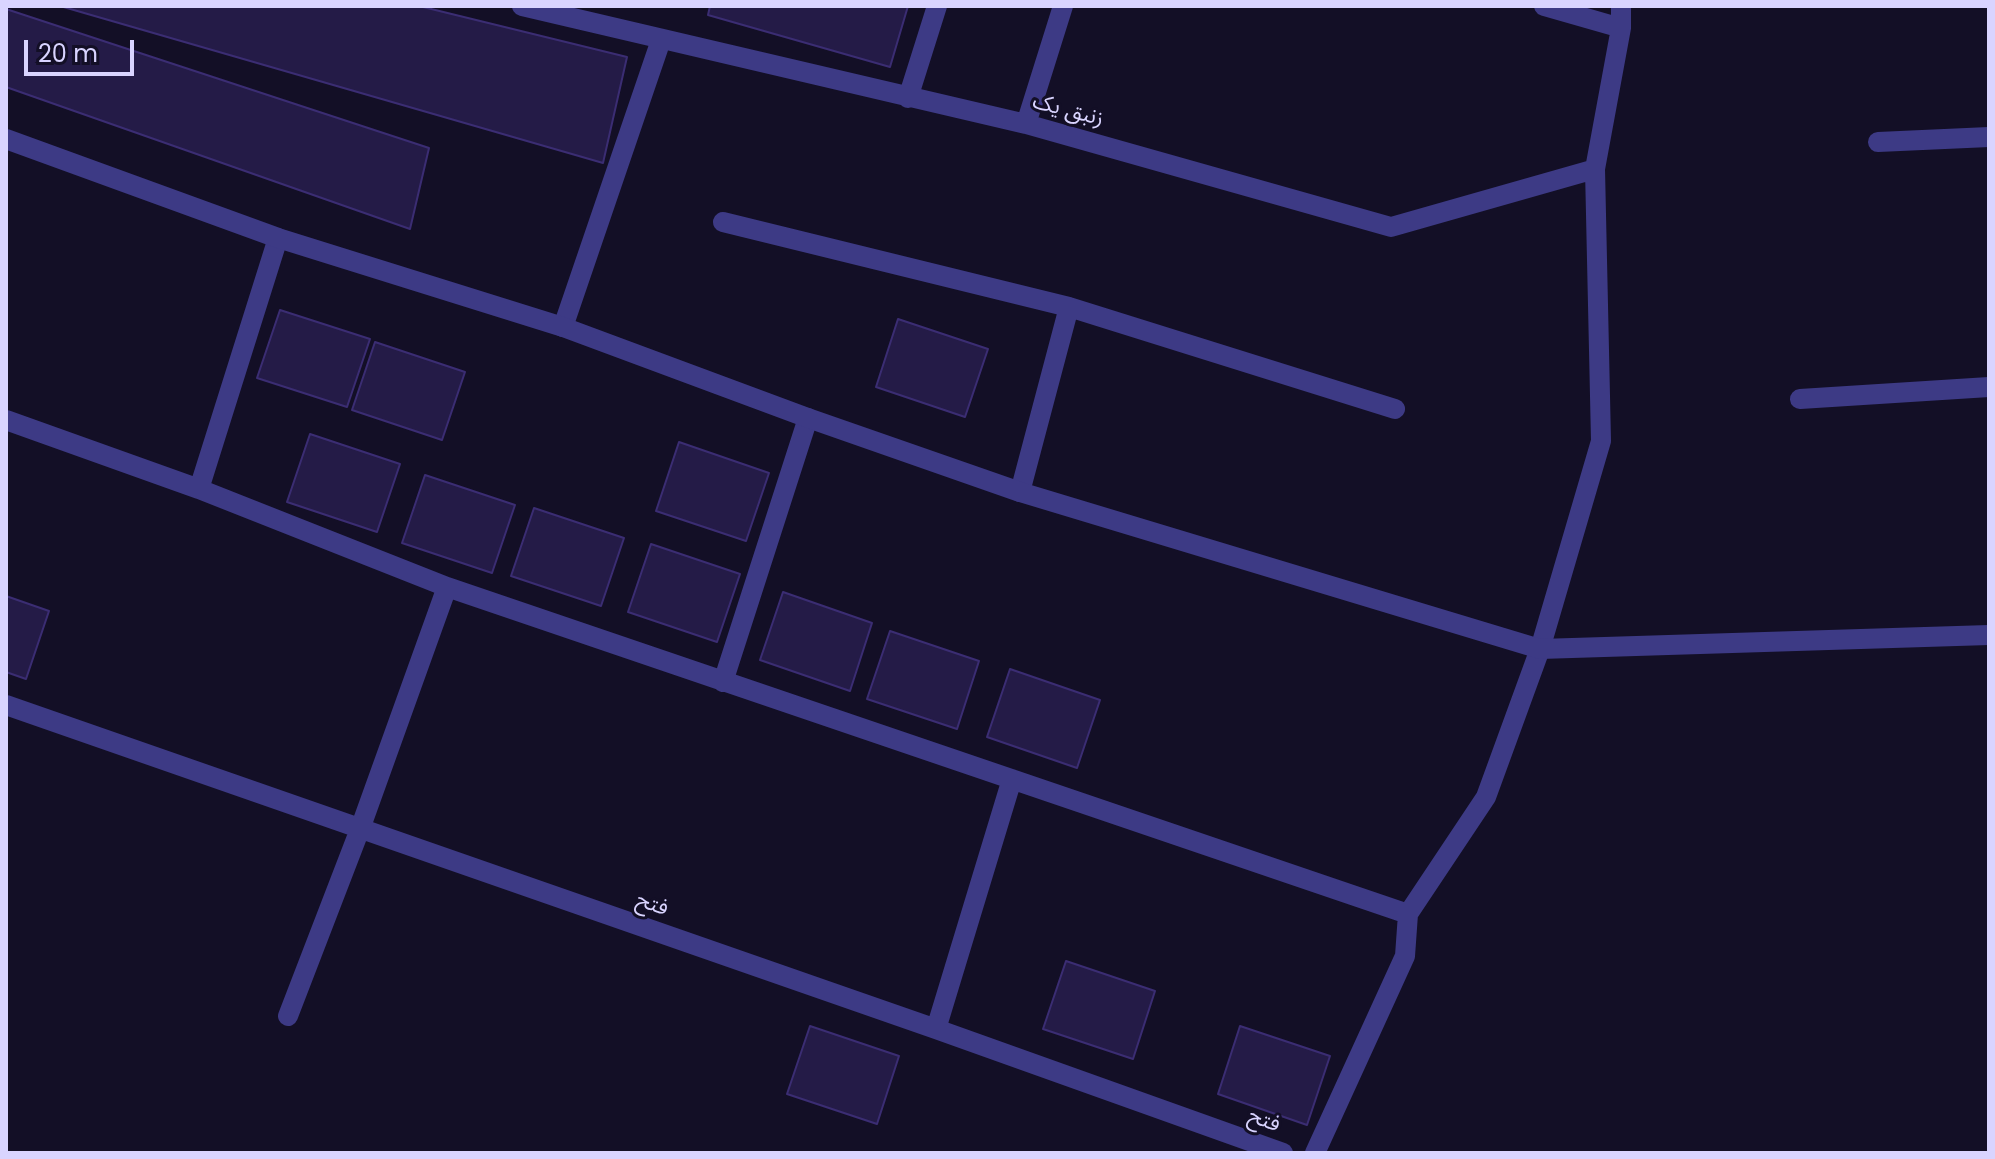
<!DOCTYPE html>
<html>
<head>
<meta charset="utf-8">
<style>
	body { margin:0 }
	#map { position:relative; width:1995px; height:1159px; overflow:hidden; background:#130f26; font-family:Poppins,sans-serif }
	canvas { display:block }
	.frame { position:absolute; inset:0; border:8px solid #d9d4ff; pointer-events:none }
	.scale { position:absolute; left:24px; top:40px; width:110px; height:36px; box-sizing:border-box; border:4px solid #d9d4ff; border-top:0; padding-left:10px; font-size:24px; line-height:28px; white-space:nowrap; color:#d9d4ff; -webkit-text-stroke:6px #130f26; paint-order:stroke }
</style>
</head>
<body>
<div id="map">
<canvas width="1995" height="1159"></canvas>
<div class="frame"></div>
<div class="scale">20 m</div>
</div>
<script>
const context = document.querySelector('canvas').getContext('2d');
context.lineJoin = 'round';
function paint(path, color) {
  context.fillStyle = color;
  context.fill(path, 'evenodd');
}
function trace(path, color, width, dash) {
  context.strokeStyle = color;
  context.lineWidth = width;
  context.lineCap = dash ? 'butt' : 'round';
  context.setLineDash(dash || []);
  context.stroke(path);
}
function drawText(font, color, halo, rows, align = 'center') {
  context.font = font + ' Poppins,"Noto Sans Arabic",sans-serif';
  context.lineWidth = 6;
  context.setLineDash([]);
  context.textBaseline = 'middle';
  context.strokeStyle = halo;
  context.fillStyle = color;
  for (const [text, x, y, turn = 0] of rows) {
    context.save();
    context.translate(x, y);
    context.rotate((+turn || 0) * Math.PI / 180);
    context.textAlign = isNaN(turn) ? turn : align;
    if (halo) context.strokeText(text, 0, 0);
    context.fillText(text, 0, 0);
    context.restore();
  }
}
const building = new Path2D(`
	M60,6H419L627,57L603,163Z
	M710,6H908L890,67L708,15Z
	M6,9L429,148L410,229L6,87Z
	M280,310L370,339L347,407L257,378Z
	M898,319L988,349L965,417L876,387Z
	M375,342L465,372L442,440L352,410Z
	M310,434L400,464L377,532L287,502Z
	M679,442L769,473L746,541L656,511Z
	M425,475L515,505L492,573L402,543Z
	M534,508L624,538L601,606L511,576Z
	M651,544L740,574L717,642L628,612Z
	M783,592L872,623L850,691L760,660Z
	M6,596L49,611L26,679L6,672Z
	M890,631L979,661L957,729L867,699Z
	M1010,669L1100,700L1077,768L987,737Z
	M1066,961L1155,991L1133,1059L1043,1029Z
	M810,1026L899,1056L877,1124L787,1094Z
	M1240,1026L1330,1056L1307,1125L1218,1094Z`);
paint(building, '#241b47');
trace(building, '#3b2d73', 2);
trace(new Path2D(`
	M522,6L1026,124L1391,227L1595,169
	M1544,6L1621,28
	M908,98L937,6
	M1026,124L1063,6
	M723,222L1069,307L1395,409
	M563,327L661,40
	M6,420L199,489L447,587L1408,914
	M199,489L278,238
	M1020,492L1069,307
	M723,682L808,418
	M6,705L936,1029L1283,1153
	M288,1016L360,829L447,587
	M936,1029L1012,779
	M1315,1153L1405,956L1408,914L1486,797L1540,649L1601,441L1595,169L1621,28V6`), '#3d3a85', 20);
trace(new Path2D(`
	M6,139L278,238L563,327L808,418L1020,492L1540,649L1989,635
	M1878,142L1989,137
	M1800,399L1989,387`), '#3d3a85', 20);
drawText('22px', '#d9d4ff', '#130f26', [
	["زنبق یک",1068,111,15],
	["فتح",652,905,19],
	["فتح",1264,1121,20]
]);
</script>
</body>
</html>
